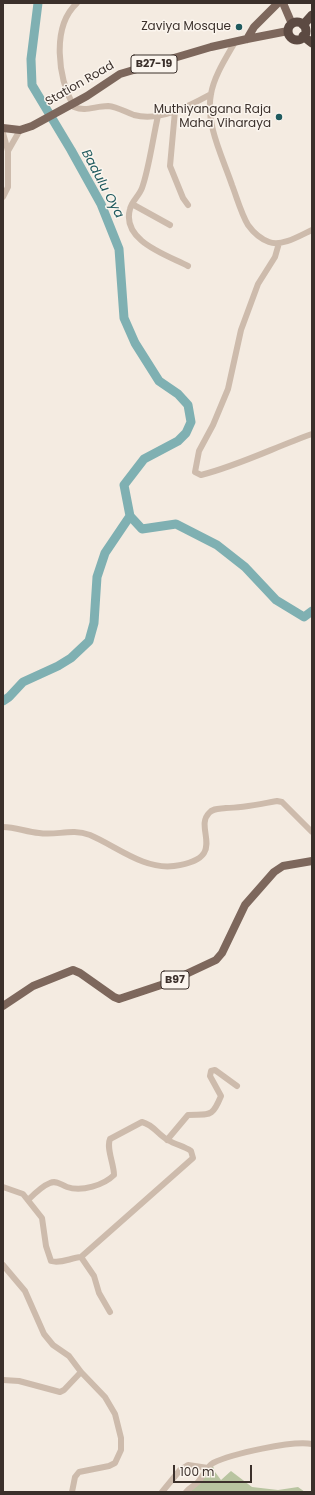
<!DOCTYPE html>
<html>
<head>
<meta charset="utf-8">
<style>
	body { margin:0 }
	#map { position:relative; width:315px; height:1495px; overflow:hidden; background:#f4ebe1; font-family:Poppins,sans-serif }
	canvas { display:block }
	.frame { position:absolute; inset:0; border:4px solid #3b302b; pointer-events:none }
	.scale { position:absolute; left:173px; top:1465px; width:79px; height:18px; box-sizing:border-box; border:2px solid #3b302b; border-top:0; padding-left:5px; font-size:12px; line-height:14px; white-space:nowrap; color:#3b302b; -webkit-text-stroke:3px #fbf5ee; paint-order:stroke }
</style>
</head>
<body>
<div id="map">
<canvas width="315" height="1495"></canvas>
<div class="frame"></div>
<div class="scale">100 m</div>
</div>
<script>
const context = document.querySelector('canvas').getContext('2d');
context.lineJoin = 'round';
function paint(path, color) {
  context.fillStyle = color;
  context.fill(path, 'evenodd');
}
function trace(path, color, width, dash) {
  context.strokeStyle = color;
  context.lineWidth = width;
  context.lineCap = dash ? 'butt' : 'round';
  context.setLineDash(dash || []);
  context.stroke(path);
}
function drawText(font, color, halo, rows, align = 'center') {
  context.font = font + ' Poppins,sans-serif';
  context.lineWidth = 3;
  context.setLineDash([]);
  context.textBaseline = 'middle';
  context.strokeStyle = halo;
  context.fillStyle = color;
  for (const [text, x, y, turn = 0] of rows) {
    context.save();
    context.translate(x, y);
    context.rotate((+turn || 0) * Math.PI / 180);
    context.textAlign = isNaN(turn) ? turn : align;
    if (halo) context.strokeText(text, 0, 0);
    context.fillText(text, 0, 0);
    context.restore();
  }
}
paint(new Path2D(`
	M212,1463L215,1472L221,1480L231,1471L252,1487L278,1490L298,1487L305,1492H186Z`), '#b8c4a0');
trace(new Path2D(`
	M38,3L31,59L32,85L71,150L101,204L119,249L124,318L135,343L159,381L178,394L188,405L191,422L186,433L178,441L144,459L124,485L130,516L142,529L176,524L217,545L245,567L276,600L304,617L312,611
	M3,701L9,697L23,682L58,666L71,658L89,641L94,623L97,577L105,553L130,516`), '#7fb0b2', 9);
trace(new Path2D(`
	M77,3C51,27 58,78 74,107C86,112 95,106 108,106C118,107 125,112 134,115C160,122 189,106 211,94
	M235,42C226,58 214,76 211,94C205,124 223,158 232,185C237,198 241,213 248,225C253,232 261,239 269,242C282,247 301,235 312,230
	M175,111L170,166L183,198L188,205
	M158,116C153,137 149,169 142,188C139,196 132,201 130,209C121,241 167,255 188,266
	M3,133L8,151
	M3,197L8,187V151L20,130
	M132,204L170,225
	M279,243L275,257L258,284L241,330L228,389L213,425L199,451L195,472L201,475C240,465 275,447 312,434
	M3,827C16,827 26,832 39,833C57,836 71,828 90,835C116,846 144,870 174,866C230,858 193,829 209,813C213,808 220,809 226,808C243,808 260,804 277,801L282,802L312,832
	M167,1140L188,1115C210,1114 212,1118 221,1096L210,1076L211,1071L215,1070L237,1086
	M3,1187L23,1194L42,1218L46,1246L51,1261C61,1264 70,1258 81,1257L94,1276L99,1293L110,1312
	M28,1200C34,1194 42,1186 50,1183C57,1180 61,1185 67,1187C82,1192 104,1185 114,1175C114,1164 106,1148 110,1139L142,1122C154,1125 158,1135 168,1140C176,1145 184,1146 191,1151L193,1158L81,1257
	M3,1265L25,1291L44,1334L53,1345L69,1356L81,1372L105,1397L115,1414L121,1438V1450L115,1463L109,1466L79,1472L75,1477L72,1492
	M3,1380L19,1381L60,1392L64,1390L81,1372
	M162,1492L180,1470L188,1465L208,1468
	M186,1492C189,1488 194,1486 198,1482C203,1477 206,1467 213,1463C231,1454 293,1440 312,1444`), '#cdbbac', 6);
trace(new Path2D(`
	M283,3L292,24
	M247,39L254,27L278,3
	M3,128L20,130L32,126L87,96L120,74L211,47L247,39L288,31
	M3,1006L33,986L73,970L80,973L114,997L119,999L167,983L216,960L222,953L245,905L274,872L283,866L312,861`), '#7d675c', 8);
trace(new Path2D(`
	M288 31a9 9 0 1 1 18 0a9 9 0 1 1-18 0Z
	M303,25L312,15
	M303,36L312,43`), '#5c4a42', 9);
for (const [x, y, r, color] of [
	[239,27,4,"#1f5a5e"],
	[279,117,4,"#1f5a5e"]
]) {
  const dot = new Path2D();
  dot.arc(x, y, r, 0, 2 * Math.PI);
  context.fillStyle = color;
  context.fill(dot);
  trace(dot, '#fbf5ee', 1.5);
}
for (const [x, y, w] of [
	[154,64,46],
	[175,980,28]
]) {
  const box = new Path2D();
  box.roundRect(x - w / 2, y - 9, w, 18, 3);
  context.fillStyle = '#fbf5ee';
  context.fill(box);
  trace(box, '#3b302b', 1);
}
drawText('bold 11px', '#3b302b', null, [
	["B27-19",154,64],
	["B97",175,980]
]);
drawText('12px', '#3b302b', '#fbf5ee', [
	["Zaviya Mosque",231,27],
	["Muthiyangana Raja",271,110],
	["Maha Viharaya",271,124]
], 'right');
drawText('12px', '#3b302b', '#fbf5ee', [
	["Station Road",80,84,-30]
]);
drawText('italic 13px', '#1f5a5e', '#fbf5ee', [
	["Badulu Oya",102,184,62]
]);
</script>
</body>
</html>
